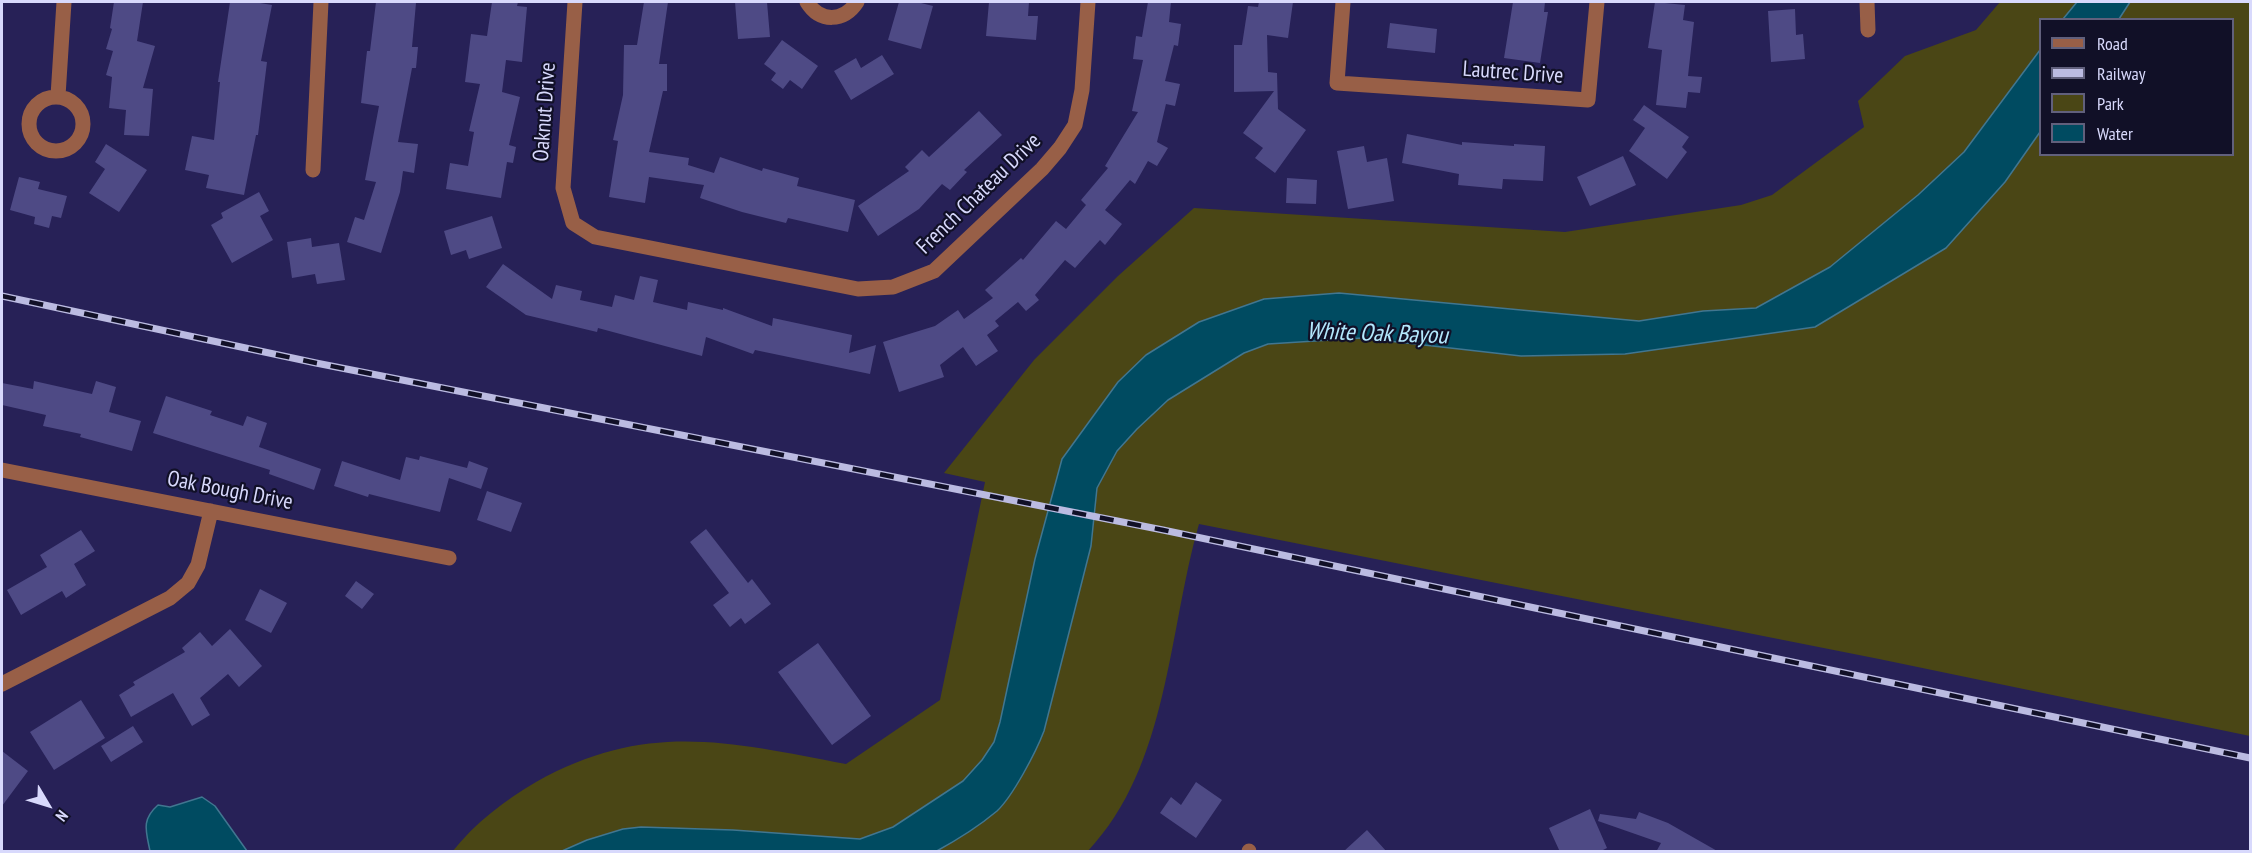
<!DOCTYPE html>
<html>
<head>
<meta charset="utf-8">
<style>
	body { margin:0 }
	#map { position:relative; width:2252px; height:853px; overflow:hidden; background:#272157; font-family:"PT Sans Narrow",sans-serif }
	canvas { display:block }
	.frame { position:absolute; inset:0; border:3px solid #d8d9fc; pointer-events:none }
	.legend { position:absolute; left:2039px; top:18px; width:195px; height:138px; box-sizing:border-box; background:#111027; border:2px solid #61607c; margin:0; padding:8px 10px; list-style:none; font-size:18px; color:#d8d9fc }
	.legend li { display:flex; align-items:center; gap:12px; height:30px }
	.legend b { width:30px; border:2px solid #61607c }
	.north { position:absolute; left:18px; top:775px; width:60px; height:60px; -webkit-text-stroke:4px #111027; paint-order:stroke; rotate:128deg; font-size:16px; font-weight:700; line-height:24px; text-align:center; color:#d8d9fc }
	.north::after { content:''; display:block; margin:auto; width:21px; height:27px; background:#d8d9fc; clip-path:polygon(50% 0,100% 100%,50% 72%,0 100%) }
</style>
</head>
<body>
<div id="map">
<canvas width="2252" height="853"></canvas>
<div class="frame"></div>
<ul class="legend">
<li><b style="height:8px;background:#985f47"></b>Road</li>
<li><b style="height:8px;background:#bbbbe1"></b>Railway</li>
<li><b style="height:16px;background:#4a4615"></b>Park</li>
<li><b style="height:16px;background:#004b61"></b>Water</li>
</ul>
<div class="north">N</div>
</div>
<script>
const context = document.querySelector('canvas').getContext('2d');
context.lineJoin = 'round';
function paint(path, color) {
  context.fillStyle = color;
  context.fill(path, 'evenodd');
}
function trace(path, color, width, dash) {
  context.strokeStyle = color;
  context.lineWidth = width;
  context.lineCap = dash ? 'butt' : 'round';
  context.setLineDash(dash || []);
  context.stroke(path);
}
function drawText(font, color, halo, rows, align = 'center') {
  context.font = font + ' "PT Sans Narrow",sans-serif';
  context.lineWidth = 4.5;
  context.setLineDash([]);
  context.textBaseline = 'middle';
  context.strokeStyle = halo;
  context.fillStyle = color;
  for (const [text, x, y, turn = 0] of rows) {
    context.save();
    context.translate(x, y);
    context.rotate((+turn || 0) * Math.PI / 180);
    context.textAlign = isNaN(turn) ? turn : align;
    if (halo) context.strokeText(text, 0, 0);
    context.fillText(text, 0, 0);
    context.restore();
  }
}
paint(new Path2D(`
	M2000,2H2250V736L1879,659L1199,524C1168,632 1169,765 1088,851L452,852C475,823 505,800 536,782C646,720 730,742 846,764L940,700L985,482L944,473L1034,360L1118,276L1194,208L1565,232L1741,205L1772,195L1864,127L1858,101L1905,56L1976,30ZM2040,20H2232V154H2040Z`), '#4a4615');
const water = new Path2D(`
	M2077,2H2130L2119,19H2063Z
	M2040,50V132L2005,182L1946,248L1815,327L1625,354L1521,356L1362,338L1268,344L1244,353L1168,400L1137,429L1117,451L1097,488L1091,546L1044,731C1036,752 1013,796 997,811C978,827 957,840 935,852L562,851L587,840L623,829L641,827L733,830L860,839L893,827L963,781L982,760L994,742L1000,722L1035,559L1062,459L1118,382L1146,355L1199,322L1264,299L1339,293L1639,321L1703,311L1756,308L1830,267L1918,195L1964,152Z
	M202,797L215,806L247,851H150C146,831 141,820 158,805L170,807Z`);
paint(water, '#004b61');
trace(water, '#417690', 1.5);
paint(new Path2D(`
	M114,2H143L137,41L155,46L143,88L153,89L149,136L124,135L126,110L109,108L112,77L106,75L113,51L106,49L112,29L110,28Z
	M230,2H254L272,5L261,61L267,62L258,135H256L244,195L206,188L209,175L185,170L192,136L214,140L220,82H218Z
	M376,2L416,3L412,47H418L416,68H412L398,142L418,144L414,173L403,171L400,192L381,253L347,242L355,217L364,220L376,182L365,180L379,106L361,103L367,51H370Z
	M492,2H518L517,6L527,7L522,62L506,60L502,92L520,97L509,145L516,147L513,163L507,162L501,198L446,189L450,163L468,166L474,132L469,131L480,84L465,82L471,34L487,36Z
	M644,2H668L659,64H667V91H663L649,152L689,158L688,165L714,173L720,157L762,171L763,168L799,178L797,186L855,200L848,232L788,218L786,223L742,212L700,198L704,185L649,177L645,203L609,197L618,141L613,140L623,95L624,45H637Z
	M735,2H767L770,37L738,39Z
	M899,2H917L933,6L921,49L888,40Z
	M989,2H1029L1028,16H1038L1036,40L986,36Z
	M1148,2H1171L1169,22L1181,24L1178,46L1174,45L1165,81L1180,84L1175,106L1166,104L1157,142L1168,148L1157,166L1148,161L1135,184L1130,180L1105,210L1122,224L1105,245L1100,240L1075,268L1065,260L1035,295L1039,300L1026,311L1018,302L995,321L999,326L987,335L998,351L976,366L963,347L940,365L944,377L899,392L883,342L935,326L958,310L964,319L993,298L985,290L1021,258L1023,260L1056,221L1066,229L1086,205L1081,200L1108,168L1105,166L1138,112L1132,111L1143,60L1133,59L1136,36L1142,37Z
	M1259,2H1293L1288,38L1267,35L1268,72L1277,73L1278,109L1306,130L1275,173L1255,158L1263,148L1243,133L1274,91L1234,92V45H1242L1248,6L1258,7Z
	M1513,2H1545L1544,12H1548L1540,63L1504,58Z
	M1655,2L1685,5L1683,20L1694,22L1688,76L1702,77L1700,93L1688,92L1686,108L1656,105L1662,50L1648,48Z
	M1795,9L1796,35L1803,34L1805,59L1771,62L1768,11Z
	M1390,23L1437,29L1435,53L1387,48Z
	M782,40L818,66L802,89L790,80L783,89L771,80L776,73L764,64Z
	M882,55L894,74L851,100L834,71L856,58L861,68Z
	M1644,105L1689,137L1682,147L1687,152L1667,179L1629,151L1645,128L1633,120Z
	M979,111L1002,135L964,170L967,172L950,190L942,184L919,209L878,236L858,206L909,171L905,167L922,150L929,157Z
	M1407,134L1462,145V142L1514,146V144L1545,146L1543,181L1503,179L1502,189L1458,185L1459,174L1402,163Z
	M106,144L147,170L119,212L89,193L105,169L95,162Z
	M1364,146L1367,162L1387,158L1394,201L1348,209L1337,151Z
	M1623,156L1636,185L1590,206L1577,177Z
	M19,177L40,182L38,189L67,196L61,218L52,216L49,228L34,224L35,217L10,210Z
	M1287,178L1317,180L1316,204L1286,203Z
	M259,192L269,211L260,216L273,240L232,263L211,225L223,218L221,213Z
	M492,216L502,248L469,259L466,250L451,255L444,231Z
	M311,238L312,247L339,243L345,280L317,284L315,274L292,278L287,242Z
	M503,264L552,299L556,285L582,291L580,300L612,307L615,295L634,300L640,276L658,280L653,302L687,310L688,302L723,310V308L772,326L773,318L852,335L849,353L876,345L870,374L755,350L753,354L706,337L702,356L598,328L597,332L526,315L486,287Z
	M34,381L92,394L96,381L116,387L109,412L141,421L132,451L80,437L81,434L43,426L46,415L2,405V383L33,389Z
	M166,396L212,411L210,415L243,426L247,416L267,423L259,447L321,469L314,490L269,474L270,470L153,433Z
	M420,456L467,468L469,461L488,468L481,489L449,478L440,512L369,494L368,497L334,486L342,461L400,480L406,457L419,460Z
	M487,491L522,503L511,532L477,520Z
	M706,529L748,583L752,579L771,604L745,624L741,618L730,627L713,605L729,593L690,542Z
	M81,530L95,551L74,564L86,585L66,598L62,591L21,615L7,590L47,567L40,555Z
	M356,581L374,594L362,609L345,596Z
	M260,589L287,603L271,633L245,620Z
	M230,629L262,666L239,687L228,674L200,698L210,715L192,726L173,693L131,717L119,695L135,685L133,682L185,652L182,648L200,632L212,646Z
	M818,643L871,716L832,745L778,672Z
	M81,700L105,738L54,770L30,732Z
	M133,726L143,742L111,762L101,746Z
	M2,751L28,771L2,806Z
	M1196,782L1222,800L1196,838L1160,813L1171,797L1181,805Z
	M1590,809L1607,848L1599,852H1560L1549,828Z
	M1639,812L1668,823L1719,852H1656L1661,843L1598,821L1600,814L1636,819Z
	M1367,830L1387,852H1343Z`), '#4e4a85');
trace(new Path2D(`
	M575,2L563,188L573,223L595,237L858,289L893,287L934,271L1042,169L1060,148L1075,125L1082,90L1088,2
	M807,2C820,23 844,22 857,2
	M1343,2L1337,83L1588,100L1597,2
	M1867,2L1868,30
	M58,96L64,2
	M29 124a27 27 0 1 1 54 0a27 27 0 1 1-54 0Z
	M313,170L321,2
	M2,470L449,558
	M2,684L170,598L188,583L198,565L211,511
	M1249,851V852`), '#985f47', 15);
const rail = new Path2D(`
	M2,296L316,363L1163,530L2250,758`);
trace(rail, '#bbbbe1', 7);
trace(rail, '#111027', 4.5, [14]);
drawText('22px', '#d8d9fc', '#111027', [
	["Lautrec Drive",1513,73,4],
	["Oaknut Drive",545,112,-86],
	["French Chateau Drive",979,194,-44],
	["Oak Bough Drive",230,491,11]
]);
drawText('italic 24px', '#b3e8fd', '#111027', [
	["White Oak Bayou",1377,334,2]
]);
</script>
</body>
</html>
